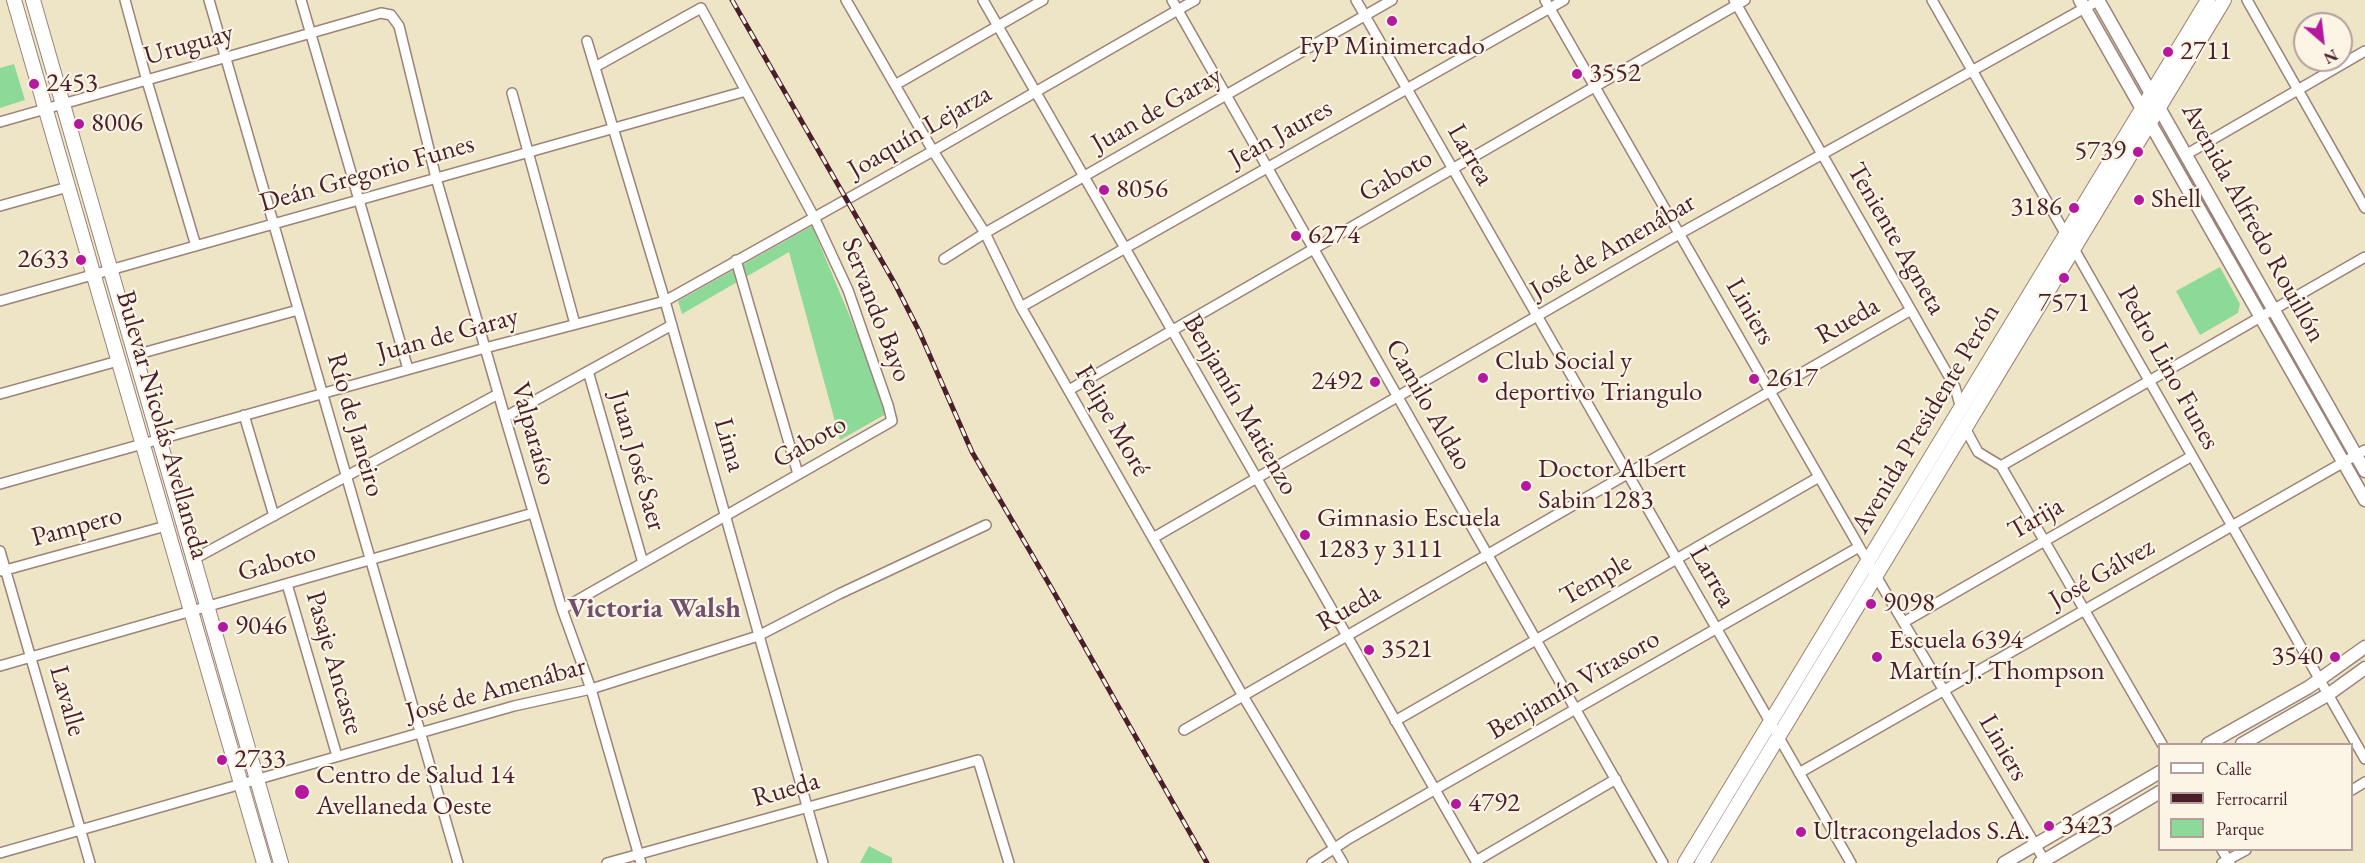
<!DOCTYPE html>
<html>
<head>
<meta charset="utf-8">
<style>
	body { margin:0 }
	#map { position:relative; width:2365px; height:863px; overflow:hidden; background:#eee5c6; font-family:"EB Garamond",serif }
	canvas { display:block }
	.legend { position:absolute; left:2158px; top:743px; width:195px; height:108px; box-sizing:border-box; background:#fcf5e5; border:2px solid #b59f9b; margin:0; padding:8px 10px; list-style:none; font-size:18px; color:#4a1f2b }
	.legend li { display:flex; align-items:center; gap:12px; height:30px }
	.legend b { width:30px; border:2px solid #b59f9b }
	.north { position:absolute; left:2293px; top:12px; width:60px; height:60px; box-sizing:border-box; background:#fcf5e5; border:2px solid #b59f9b; border-radius:50%; rotate:152deg; font-size:16px; font-weight:700; line-height:24px; text-align:center; color:#4a1f2b }
	.north::after { content:''; display:block; margin:auto; width:21px; height:27px; background:#b5179e; clip-path:polygon(50% 0,100% 100%,50% 72%,0 100%) }
</style>
</head>
<body>
<div id="map">
<canvas width="2365" height="863"></canvas>
<ul class="legend">
<li><b style="height:8px;background:#fff"></b>Calle</li>
<li><b style="height:8px;background:#4a1f2b"></b>Ferrocarril</li>
<li><b style="height:16px;background:#8dda98"></b>Parque</li>
</ul>
<div class="north">N</div>
</div>
<script>
const context = document.querySelector('canvas').getContext('2d');
context.lineJoin = 'round';
function paint(path, color) {
  context.fillStyle = color;
  context.fill(path, 'evenodd');
}
function trace(path, color, width, dash) {
  context.strokeStyle = color;
  context.lineWidth = width;
  context.lineCap = dash ? 'butt' : 'round';
  context.setLineDash(dash || []);
  context.stroke(path);
}
function drawText(font, color, halo, rows, align = 'center') {
  context.font = font + ' "EB Garamond",serif';
  context.lineWidth = 4.5;
  context.setLineDash([]);
  context.textBaseline = 'middle';
  context.strokeStyle = halo;
  context.fillStyle = color;
  for (const [text, x, y, turn = 0] of rows) {
    context.save();
    context.translate(x, y);
    context.rotate((+turn || 0) * Math.PI / 180);
    context.textAlign = isNaN(turn) ? turn : align;
    if (halo) context.strokeText(text, 0, 0);
    context.fillText(text, 0, 0);
    context.restore();
  }
}
paint(new Path2D(`
	M14,64L25,100L0,108V68Z
	M2167,132L2260,295L2255,298L2162,135Z
	M812,226L858,336L886,414L840,440L789,252L682,314L678,301Z
	M2220,267L2240,304L2238,313L2200,335L2176,291Z
	M2277,324L2348,448L2343,451L2272,327Z
	M869,846L892,858V863H860Z`), '#8dda98');
const street = new Path2D(`
	M125,0L147,81L196,246
	M209,0L458,863
	M301,0L408,369
	M846,0L933,151L985,233L1021,307L1243,696L1343,863
	M983,0L1477,863
	M1172,0L1663,863
	M1356,0L1851,863
	M1545,0L1876,576L2046,863
	M1734,0L1955,387L1961,409
	M1932,0L2365,759
	M2247,0L2365,208
	M587,41L665,301L823,863
	M895,85L1043,0
	M512,93L575,324
	M0,122L381,13L391,15L399,26L436,178L505,417L562,609L591,689L641,863
	M2187,154L2365,51
	M0,206L68,187
	M944,259L985,233L1392,0
	M736,260L798,474
	M0,301L746,91
	M1021,307L1564,0
	M135,355L298,310
	M588,371L643,563
	M1069,390L1745,0
	M0,394L118,361
	M244,415L274,516
	M505,417L672,325
	M1964,426L1978,452L2001,466L2162,744
	M2001,466L2365,257
	M0,484L485,348L665,301L933,151L1195,0
	M1153,538L1679,234L2099,0
	M0,551L90,863
	M194,559L498,394
	M2,571L166,526
	M287,584L337,756
	M562,609L892,421L888,405L848,290L814,217L701,8L595,67
	M1904,622L2192,456
	M0,666L533,513
	M1395,721L1819,477
	M1184,730L1911,310
	M1799,773L2365,450
	M2352,790L2365,782
	M2222,850L2230,863
	M0,853L514,706L591,689L758,636L839,594L986,525
	M1476,861L1616,779
	M607,863L978,760L1009,863
	M1312,863L1350,838L1859,547
	M2222,863L2246,850`);
const secondary = new Path2D(`
	M2080,0L2365,500
	M2098,0L2365,471
	M2208,744L2309,687L2365,647
	M2242,744L2329,694L2365,668
	M2004,863L2160,772
	M2040,863L2160,792`);
const primary = new Path2D(`
	M14,0L264,863
	M33,0L281,863
	M1685,863L2208,0
	M1702,863L2224,0`);
trace(street, '#9c8278', 12);
trace(secondary, '#9c8278', 15);
trace(primary, '#9c8278', 16);
trace(street, '#fff', 9);
trace(secondary, '#fff', 12);
trace(primary, '#fff', 14);
const rail = new Path2D(`
	M732,0L895,284L919,331L972,452L1052,589L1207,863`);
trace(rail, '#4a1f2b', 5);
trace(rail, '#fcf5e5', 3, [9]);
for (const [x, y, r, color] of [
	[1392,21,6,"#b5179e"],
	[2168,52,6,"#b5179e"],
	[1577,74,6,"#b5179e"],
	[34,84,6,"#b5179e"],
	[79,124,6,"#b5179e"],
	[2138,152,6,"#b5179e"],
	[1104,190,6,"#b5179e"],
	[2139,200,6,"#b5179e"],
	[2074,208,6,"#b5179e"],
	[1296,236,6,"#b5179e"],
	[81,260,6,"#b5179e"],
	[2064,278,6,"#b5179e"],
	[1483,378,6,"#b5179e"],
	[1754,379,6,"#b5179e"],
	[1375,382,6,"#b5179e"],
	[1526,486,6,"#b5179e"],
	[1305,535,6,"#b5179e"],
	[1871,604,6,"#b5179e"],
	[223,627,6,"#b5179e"],
	[1369,650,6,"#b5179e"],
	[1877,657,6,"#b5179e"],
	[2335,657,6,"#b5179e"],
	[222,760,6,"#b5179e"],
	[302,792,8,"#b5179e"],
	[1456,804,6,"#b5179e"],
	[2049,826,6,"#b5179e"],
	[1801,832,6,"#b5179e"]
]) {
  const dot = new Path2D();
  dot.arc(x, y, r, 0, 2 * Math.PI);
  context.fillStyle = color;
  context.fill(dot);
  trace(dot, '#fcf5e5', 2);
}
drawText('27px', '#4a1f2b', '#fcf5e5', [
	["Uruguay",189,45,-16],
	["Juan de Garay",1157,110,-30],
	["Joaquín Lejarza",920,132,-30],
	["Jean Jaures",1281,134,-29],
	["Larrea",1470,155,60],
	["Deán Gregorio Funes",367,174,-16],
	["Gaboto",1396,176,-30],
	["Avenida Alfredo Rouillón",2253,223,61],
	["Teniente Agneta",1896,239,60],
	["José de Amenábar",1613,247,-30],
	["Servando Bayo",876,310,69],
	["Liniers",1750,312,60],
	["Rueda",1848,321,-30],
	["Juan de Garay",448,335,-15],
	["Pedro Lino Funes",2168,368,61],
	["Benjamín Matienzo",1240,405,60],
	["Camilo Aldao",1428,405,60],
	["Avenida Presidente Perón",1926,419,-59],
	["Felipe Moré",1112,421,60],
	["Bulevar Nicolás Avellaneda",162,425,74],
	["Río de Janeiro",355,425,74],
	["Valparaíso",533,434,74],
	["Gaboto",810,442,-30],
	["Lima",729,445,74],
	["Juan José Saer",637,461,74],
	["Tarija",2036,519,-30],
	["Pampero",77,527,-15],
	["Gaboto",277,563,-16],
	["José Gálvez",2102,574,-30],
	["Larrea",1712,577,60],
	["Temple",1596,580,-30],
	["Rueda",1349,608,-30],
	["Pasaje Ancaste",334,663,74],
	["Benjamín Virasoro",1574,685,-30],
	["José de Amenábar",496,690,-15],
	["Lavalle",67,701,74],
	["Liniers",2003,748,60],
	["Rueda",786,790,-16]
]);
drawText('27px', '#4a1f2b', '#fcf5e5', [
	["FyP Minimercado",1392,47,"center"],
	["2711",2180,52],
	["3552",1589,74],
	["2453",46,84],
	["8006",91,124],
	["5739",2126,152,"right"],
	["8056",1116,190],
	["Shell",2151,200],
	["3186",2062,208,"right"],
	["6274",1308,236],
	["2633",69,260,"right"],
	["7571",2064,304,"center"],
	["Club Social y",1495,362],
	["deportivo Triangulo",1495,393],
	["2617",1766,379],
	["2492",1363,382,"right"],
	["Doctor Albert",1538,470],
	["Sabin 1283",1538,501],
	["Gimnasio Escuela",1317,519],
	["1283 y 3111",1317,550],
	["9098",1883,604],
	["9046",235,627],
	["Escuela 6394",1889,641],
	["Martín J. Thompson",1889,672],
	["3521",1381,650],
	["3540",2323,657,"right"],
	["2733",234,760],
	["Centro de Salud 14",316,776],
	["Avellaneda Oeste",316,807],
	["4792",1468,804],
	["3423",2061,826],
	["Ultracongelados S.A.",1813,832]
], 'left');
drawText('bold 28px', '#70506e', '#fcf5e5', [
	["Victoria Walsh",654,609]
]);
</script>
</body>
</html>
